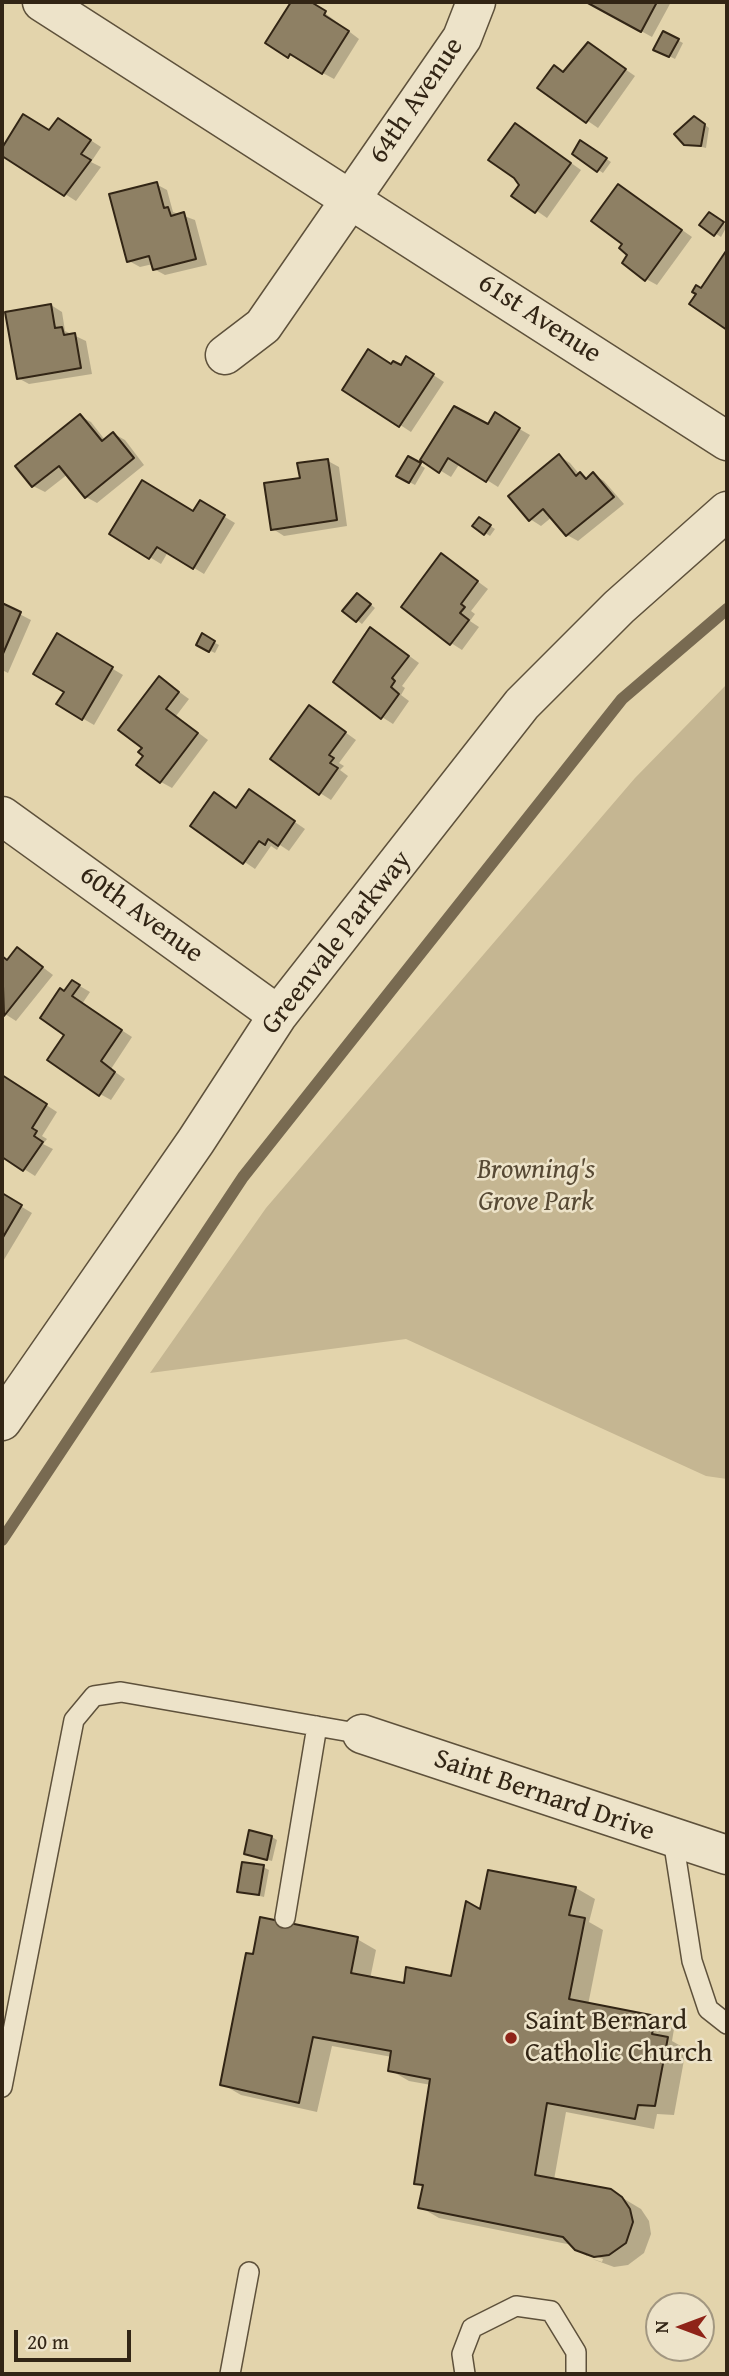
<!DOCTYPE html>
<html>
<head>
<meta charset="utf-8">
<style>
	body { margin:0 }
	#map { position:relative; width:729px; height:2376px; overflow:hidden; background:#e3d4ac; font-family:"Gentium Book Plus",serif }
	canvas { display:block }
	.frame { position:absolute; inset:0; border:4px solid #322515; pointer-events:none }
	.north { position:absolute; left:645px; top:2292px; width:70px; height:70px; box-sizing:border-box; background:#ede3c9; border:2px solid #a29781; border-radius:50%; rotate:270deg; font-size:19px; font-weight:700; line-height:28px; text-align:center; color:#322515 }
	.north::after { content:''; display:block; margin:auto; width:24px; height:32px; background:#8f2418; clip-path:polygon(50% 0,100% 100%,50% 72%,0 100%) }
	.scale { position:absolute; left:14px; top:2330px; width:117px; height:32px; box-sizing:border-box; border:4px solid #322515; border-top:0; padding-left:9px; font-size:21px; line-height:24px; white-space:nowrap; color:#322515; -webkit-text-stroke:5px #ede3c9; paint-order:stroke }
</style>
</head>
<body>
<div id="map">
<canvas width="729" height="2376"></canvas>
<div class="frame"></div>
<div class="north">N</div>
<div class="scale">20 m</div>
</div>
<script>
const context = document.querySelector('canvas').getContext('2d');
context.lineJoin = 'round';
function paint(path, color) {
  context.fillStyle = color;
  context.fill(path, 'evenodd');
}
function trace(path, color, width, dash) {
  context.strokeStyle = color;
  context.lineWidth = width;
  context.lineCap = dash ? 'butt' : 'round';
  context.setLineDash(dash || []);
  context.stroke(path);
}
function drawText(font, color, halo, rows, align = 'center') {
  context.font = font + ' "Gentium Book Plus",serif';
  context.lineWidth = 5;
  context.setLineDash([]);
  context.textBaseline = 'middle';
  context.strokeStyle = halo;
  context.fillStyle = color;
  for (const [text, x, y, turn = 0] of rows) {
    context.save();
    context.translate(x, y);
    context.rotate((+turn || 0) * Math.PI / 180);
    context.textAlign = isNaN(turn) ? turn : align;
    if (halo) context.strokeText(text, 0, 0);
    context.fillText(text, 0, 0);
    context.restore();
  }
}
paint(new Path2D(`
	M727,684V1479L706,1476L406,1339L150,1373L266,1208L635,778Z`), '#c5b692');
paint(new Path2D(`
	M293,2H304L325,13L359,39L334,79L267,43Z
	M588,2H671L652,37Z
	M664,33L683,43L675,59L655,49Z
	M589,44L635,76L598,128L540,88L555,67L565,73Z
	M24,116L50,132L69,126L101,147L91,162L101,167L76,201L2,154Z
	M700,121L709,128L706,148L685,143Z
	M526,131L581,170L547,218L514,195L521,185Z
	M586,145L611,162L603,173L574,154Z
	M156,184L167,190L173,212L195,220L207,265L165,275L154,269L153,264L140,267L129,261Z
	M629,192L692,237L657,285L646,279L625,243Z
	M709,214L727,226L721,237L702,225Z
	M51,305L62,312L65,331L86,341L92,374L29,384L18,378Z
	M418,365L444,382L411,432L345,389L392,366Z
	M495,415L530,435L498,487L460,463L451,477L423,460L488,426Z
	M80,416L91,422L105,440L114,434L125,440L144,465L97,503L86,497L68,474L45,492L33,486L18,466Z
	M559,456L570,463L580,475L588,479L593,474L604,481L624,504L578,541L567,535L552,517L541,526L530,519Z
	M408,458L425,468L415,485L398,476Z
	M328,461L339,467L347,526L284,536L273,529L302,480Z
	M200,502L235,523L204,574L168,552L161,564L112,534L193,513Z
	M479,519L495,529L490,536L485,533Z
	M442,555L488,589L471,611L475,614L470,621L479,627L462,650L451,643Z
	M363,598L375,608L362,624L345,611Z
	M2,605L31,620L8,673L2,670Z
	M58,636L123,675L94,725L58,704L66,691Z
	M202,636L219,645L215,653L198,645Z
	M382,636L419,663L402,686L405,688L401,695L409,701L393,724L382,717Z
	M160,678L189,699L176,716L208,740L172,788L161,782L144,748Z
	M320,714L356,740L339,763L344,766L340,770L348,776L331,800L320,793Z
	M260,798L305,829L289,851L280,845L277,850L271,846L255,869L192,826Z
	M2,956L8,961L28,956L53,975L16,1021L2,1012Z
	M73,982L90,992L82,1004L132,1037L111,1069L125,1079L111,1100L100,1094L65,993Z
	M2,1076L57,1112L42,1136L47,1139L43,1144L53,1149L35,1176L2,1155Z
	M2,1195L32,1213L2,1263Z
	M272,1837L277,1840L272,1861L246,1854Z
	M263,1867L269,1870L264,1897L239,1891Z
	M489,1872L576,1888L595,1899L589,1922L603,1930L588,2005L655,2018L674,2029L672,2041L686,2049L674,2115L657,2114L654,2129L566,2112L554,2180L611,2191L641,2209L649,2221L651,2234L644,2253L628,2265L614,2267L595,2260L593,2259L602,2262L603,2259L587,2253V2256L572,2245L439,2218L420,2207L425,2188L416,2183L431,2085L409,2081L390,2070L392,2057L332,2046L317,2112L241,2095L222,2084L357,1939L376,1950L370,1979L405,1985L452,1979L481,1912Z`), '#0003');
trace(new Path2D(`
	M2,1540L243,1177L622,699L727,609`), '#786a51', 12);
const building = new Path2D(`
	M291,2H311L326,11L324,15L349,31L322,74L290,54L288,58L265,43Z
	M586,2H657L641,32Z
	M663,31L679,39L669,57L653,50Z
	M588,42L626,69L586,123L537,88L554,65L563,72Z
	M23,114L49,130L58,118L91,140L81,154L91,160L64,196L2,156V148Z
	M694,116L705,124L701,146L684,145L674,134Z
	M515,123L571,163L535,213L511,196L519,185L514,178L488,160Z
	M580,140L607,158L597,172L572,154Z
	M157,182L164,208L168,207L171,216L184,212L196,259L153,270L149,256L127,262L109,194Z
	M618,184L682,230L645,281L622,263L627,255L619,248L622,244L591,221Z
	M709,212L724,222L714,236L699,225Z
	M726,251L727,252V330L689,304L696,294L692,292L696,285L701,288Z
	M51,304L55,328L62,327L64,335L75,333L81,368L17,379L5,312Z
	M368,349L391,364L393,361L401,365L406,356L434,374L399,427L342,390Z
	M454,406L488,424L495,412L520,428L486,482L448,458L439,473L420,460Z
	M80,414L102,441L113,432L134,458L85,498L59,466L32,487L15,466Z
	M559,454L576,476L580,472L586,479L593,472L614,497L566,536L543,509L529,521L508,496Z
	M408,456L421,463L409,483L396,476Z
	M328,459L337,520L271,530L264,483L300,478L297,463Z
	M142,480L193,511L200,500L225,515L193,569L157,547L149,559L109,534Z
	M479,517L491,525L484,535L472,526Z
	M441,553L478,581L461,604L465,607L460,613L469,620L450,645L401,607Z
	M357,593L371,604L356,622L342,611Z
	M2,603L21,612L2,656Z
	M370,627L409,656L392,678L395,681L391,687L399,694L381,719L333,682Z
	M57,633L113,667L82,720L56,704L64,692L33,674Z
	M202,633L215,641L209,652L196,645Z
	M159,676L179,692L166,709L198,733L160,783L136,765L143,756L138,752L142,748L118,730Z
	M309,705L346,732L329,755L334,758L330,763L338,768L319,795L270,759Z
	M249,789L295,821L278,846L268,839L265,845L259,841L243,864L190,826L214,792L236,808Z
	M17,947L43,967L4,1016L2,956L7,960Z
	M72,980L80,985L72,996L122,1030L101,1061L115,1072L99,1096L47,1060L64,1035L40,1018L60,988L64,991Z
	M2,1075L47,1104L32,1128L37,1131L34,1136L43,1142L23,1171L2,1157Z
	M2,1193L22,1205L2,1239Z
	M249,1830L272,1836L267,1860L244,1854Z
	M242,1862L264,1865L259,1895L237,1892Z
	M488,1870L576,1887L569,1915L585,1918L569,1999L656,2016L652,2034L668,2037L655,2106L638,2105L635,2119L547,2103L535,2175L611,2189L622,2197L630,2209L633,2222L626,2243L609,2255L594,2257L575,2250L563,2237L418,2208L423,2185L414,2184L430,2079L388,2071L391,2051L313,2037L299,2103L220,2085L246,1953L253,1954L260,1917L358,1937L351,1973L404,1983L406,1967L451,1976L466,1901L480,1909Z`);
paint(building, '#8e8064');
trace(building, '#322515', 2);
const service = new Path2D(`
	M673,1839L692,1961L708,2009L727,2024
	M285,1918L317,1726
	M2,2087L74,1720L94,1696L121,1692L362,1734
	M230,2374L249,2272
	M465,2374L462,2354L472,2328L516,2306L551,2311L576,2352V2374`);
const minor = new Path2D(`
	M42,2L727,441
	M225,355L263,326L462,38L476,2
	M2,816L278,1015
	M2,1421L196,1141L278,1015L522,704L619,607L727,511
	M362,1734L727,1855`);
trace(service, '#5e513b', 22);
trace(minor, '#5e513b', 41);
trace(service, '#ede3c9', 19);
trace(minor, '#ede3c9', 38);
for (const [x, y, r, color] of [
	[511,2038,7,"#8f2418"]
]) {
  const dot = new Path2D();
  dot.arc(x, y, r, 0, 2 * Math.PI);
  context.fillStyle = color;
  context.fill(dot);
  trace(dot, '#ede3c9', 2.5);
}
drawText('28px', '#322515', '#ede3c9', [
	["64th Avenue",417,101,-56],
	["61st Avenue",539,319,33],
	["60th Avenue",141,915,36],
	["Greenvale Parkway",337,943,-52],
	["Saint Bernard Drive",544,1796,19]
]);
drawText('italic 28px', '#574934', '#ede3c9', [
	["Browning's",536,1171],
	["Grove Park",536,1203]
]);
drawText('28px', '#322515', '#ede3c9', [
	["Saint Bernard",525,2022],
	["Catholic Church",525,2054]
], 'left');
</script>
</body>
</html>
